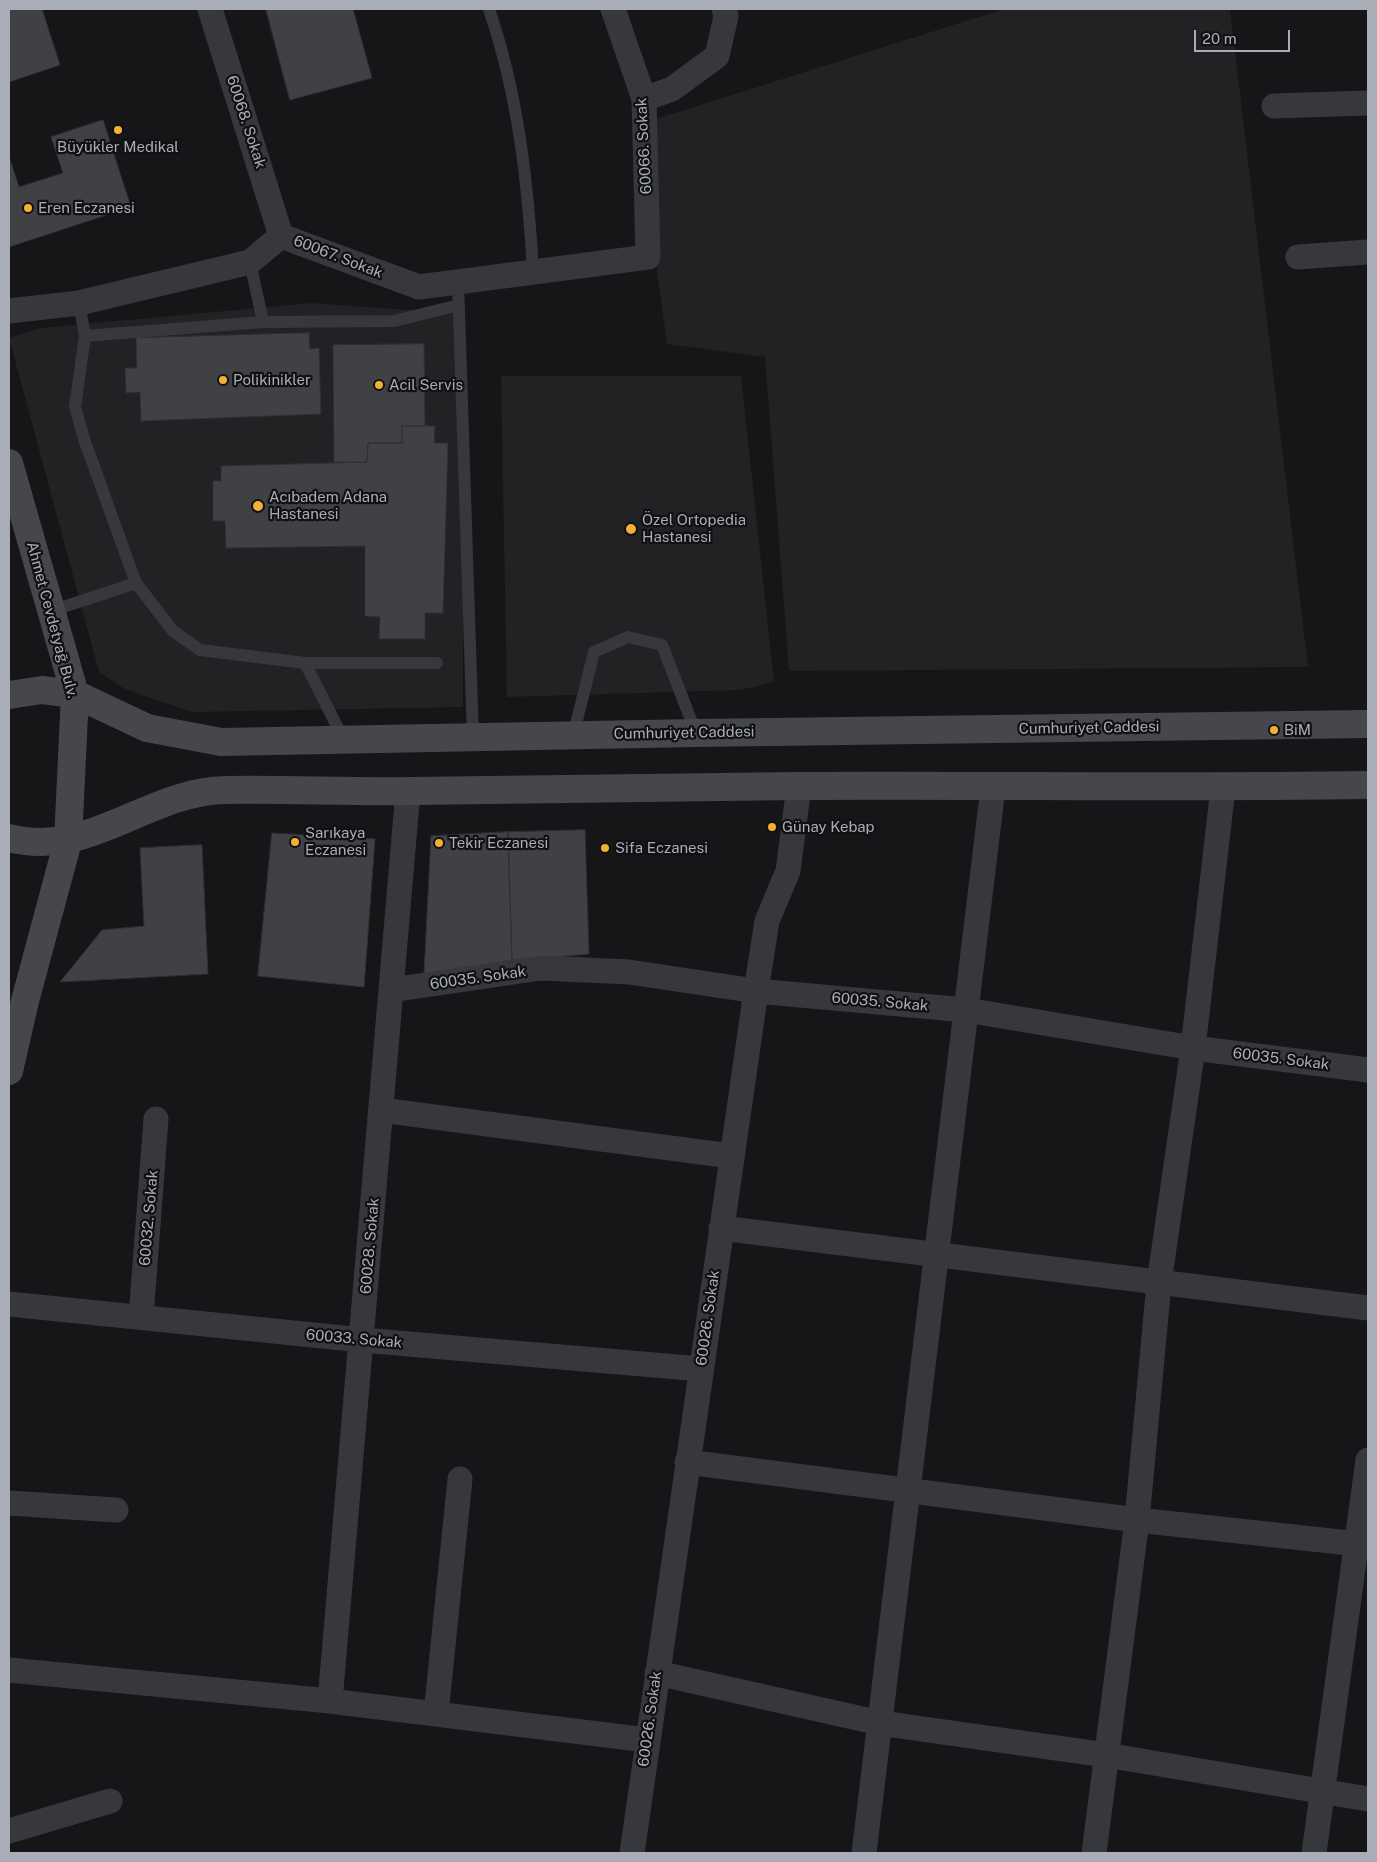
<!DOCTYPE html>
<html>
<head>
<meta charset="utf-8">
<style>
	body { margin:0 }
	#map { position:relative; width:1377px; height:1862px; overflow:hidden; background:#161618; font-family:"Public Sans",sans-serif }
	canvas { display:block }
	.frame { position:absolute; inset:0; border:10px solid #a8adb8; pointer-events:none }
	.scale { position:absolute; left:1194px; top:30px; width:96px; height:22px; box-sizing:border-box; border:2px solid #a8adb8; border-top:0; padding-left:6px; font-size:15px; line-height:18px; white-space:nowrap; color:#a8adb8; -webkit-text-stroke:4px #111113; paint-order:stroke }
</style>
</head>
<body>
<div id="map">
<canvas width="1377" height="1862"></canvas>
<div class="frame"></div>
<div class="scale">20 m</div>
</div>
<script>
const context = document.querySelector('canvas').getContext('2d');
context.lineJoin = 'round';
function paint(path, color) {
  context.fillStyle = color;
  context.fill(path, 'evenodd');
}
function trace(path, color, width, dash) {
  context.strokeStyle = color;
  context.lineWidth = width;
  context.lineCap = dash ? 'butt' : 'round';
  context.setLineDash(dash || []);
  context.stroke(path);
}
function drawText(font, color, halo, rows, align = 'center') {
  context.font = font + ' "Public Sans",sans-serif';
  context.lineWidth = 4.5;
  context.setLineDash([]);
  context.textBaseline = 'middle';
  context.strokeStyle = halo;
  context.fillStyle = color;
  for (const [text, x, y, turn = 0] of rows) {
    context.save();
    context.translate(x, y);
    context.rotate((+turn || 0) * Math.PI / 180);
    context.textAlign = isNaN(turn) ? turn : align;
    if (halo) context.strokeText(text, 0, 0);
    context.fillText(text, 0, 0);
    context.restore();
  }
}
paint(new Path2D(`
	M1004,9H1230L1308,667L789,671L765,357L667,344L637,125Z
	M312,303L463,314V707L192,712L125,689L99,672L9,338L41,328Z
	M501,376H741L774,682L739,690L507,697Z`), '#222225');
const building = new Path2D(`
	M9,9H42L60,65L9,82Z
	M266,9H353L372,78L290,100Z
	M103,120L131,207L9,247V156L19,187L63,173L51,137Z
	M309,333L310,349L319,348L321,414L141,421L140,392L126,393L125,368H137L136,338Z
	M424,344L425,426H402V443H368L367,462H334L333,345Z
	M402,426H435L434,443H448L443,613H425V639H379L380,617L365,616V546L226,548L225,521H213V481H221V466L367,462L368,443H402Z
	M585,830L589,954L512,961L508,832Z
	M508,832L512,961L424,974L431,836Z
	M272,833L375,839L364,987L258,976Z
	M202,845L208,974L60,982L102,930L144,926L140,848Z`);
paint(building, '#404145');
trace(building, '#303034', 1);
trace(new Path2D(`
	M489,9C518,94 528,183 533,272
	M250,262L263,322L394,321L459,305
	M458,282L473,737
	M79,303L85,336L263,322
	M136,583L173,631L200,650L305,663
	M51,611L136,583L84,439L75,407L85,336
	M573,736L594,652L628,637L662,645L696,733
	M344,740L305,663H437`), '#37383d', 12);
trace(new Path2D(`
	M210,9L281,236
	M644,99L672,89L717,56L726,16L724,9
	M1274,106L1368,103
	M1298,257L1368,252
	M9,311L79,303L250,262L281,236L419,287L648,257L644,99L613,9
	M391,990L541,968L629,972L756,991L966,1010L1193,1048L1368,1070
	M381,1110L731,1156
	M721,1228L1368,1308
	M9,1304L362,1340L701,1369
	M141,1317L156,1119
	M687,1462L1137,1520L1368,1545
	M9,1503L116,1510
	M9,1670L330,1701L647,1740
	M657,1673L880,1723L1106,1755L1368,1799
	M330,1701L408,791
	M436,1714L460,1479
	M9,1831L110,1801
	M632,1853L756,991L767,921L788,871L799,786
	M864,1853L993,788
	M1094,1853L1137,1520L1159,1283L1193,1048L1223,788
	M1314,1853L1368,1460`), '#37383d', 25);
trace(new Path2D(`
	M9,463L75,694L68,841L25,1001L9,1071
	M9,695L42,690L75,694L147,728L221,742L696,733L1368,724
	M9,838C89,859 148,791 226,790C288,789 350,792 412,791C540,790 669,787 797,786C988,785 1178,788 1368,785`), '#45474d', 28);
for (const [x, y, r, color] of [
	[118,130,5,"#f2b134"],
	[28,208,5,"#f2b134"],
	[223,380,5,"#f2b134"],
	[379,385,5,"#f2b134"],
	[258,506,6,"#f2b134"],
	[631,529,6,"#f2b134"],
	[1274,730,5,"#f2b134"],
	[772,827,5,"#f2b134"],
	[295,842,5,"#f2b134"],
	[439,843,5,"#f2b134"],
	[605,848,5,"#f2b134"]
]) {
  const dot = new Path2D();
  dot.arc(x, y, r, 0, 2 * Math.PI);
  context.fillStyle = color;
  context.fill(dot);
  trace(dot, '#111113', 2);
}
drawText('15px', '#a8adb8', '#111113', [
	["60068. Sokak",246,122,72],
	["60066. Sokak",644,146,-93],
	["60067. Sokak",338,257,21],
	["Ahmet Cevdetyağ Bulv.",52,620,75],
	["Cumhuriyet Caddesi",1089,728,-1],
	["Cumhuriyet Caddesi",684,733,-1],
	["60035. Sokak",478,978,-8],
	["60035. Sokak",880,1002,5],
	["60035. Sokak",1281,1059,7],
	["60032. Sokak",149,1218,-85],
	["60028. Sokak",370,1246,-85],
	["60026. Sokak",708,1318,-82],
	["60033. Sokak",354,1339,5],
	["60026. Sokak",650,1719,-82]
]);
drawText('15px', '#a8adb8', '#111113', [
	["Büyükler Medikal",118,147,"center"],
	["Eren Eczanesi",38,208],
	["Polikinikler",233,380],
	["Acil Servis",389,385],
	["Acıbadem Adana",269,497],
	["Hastanesi",269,514],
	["Özel Ortopedia",642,520],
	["Hastanesi",642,537],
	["BiM",1284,730],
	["Günay Kebap",782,827],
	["Sarıkaya",305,833],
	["Eczanesi",305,850],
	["Tekir Eczanesi",449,843],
	["Sifa Eczanesi",615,848]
], 'left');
</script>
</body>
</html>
